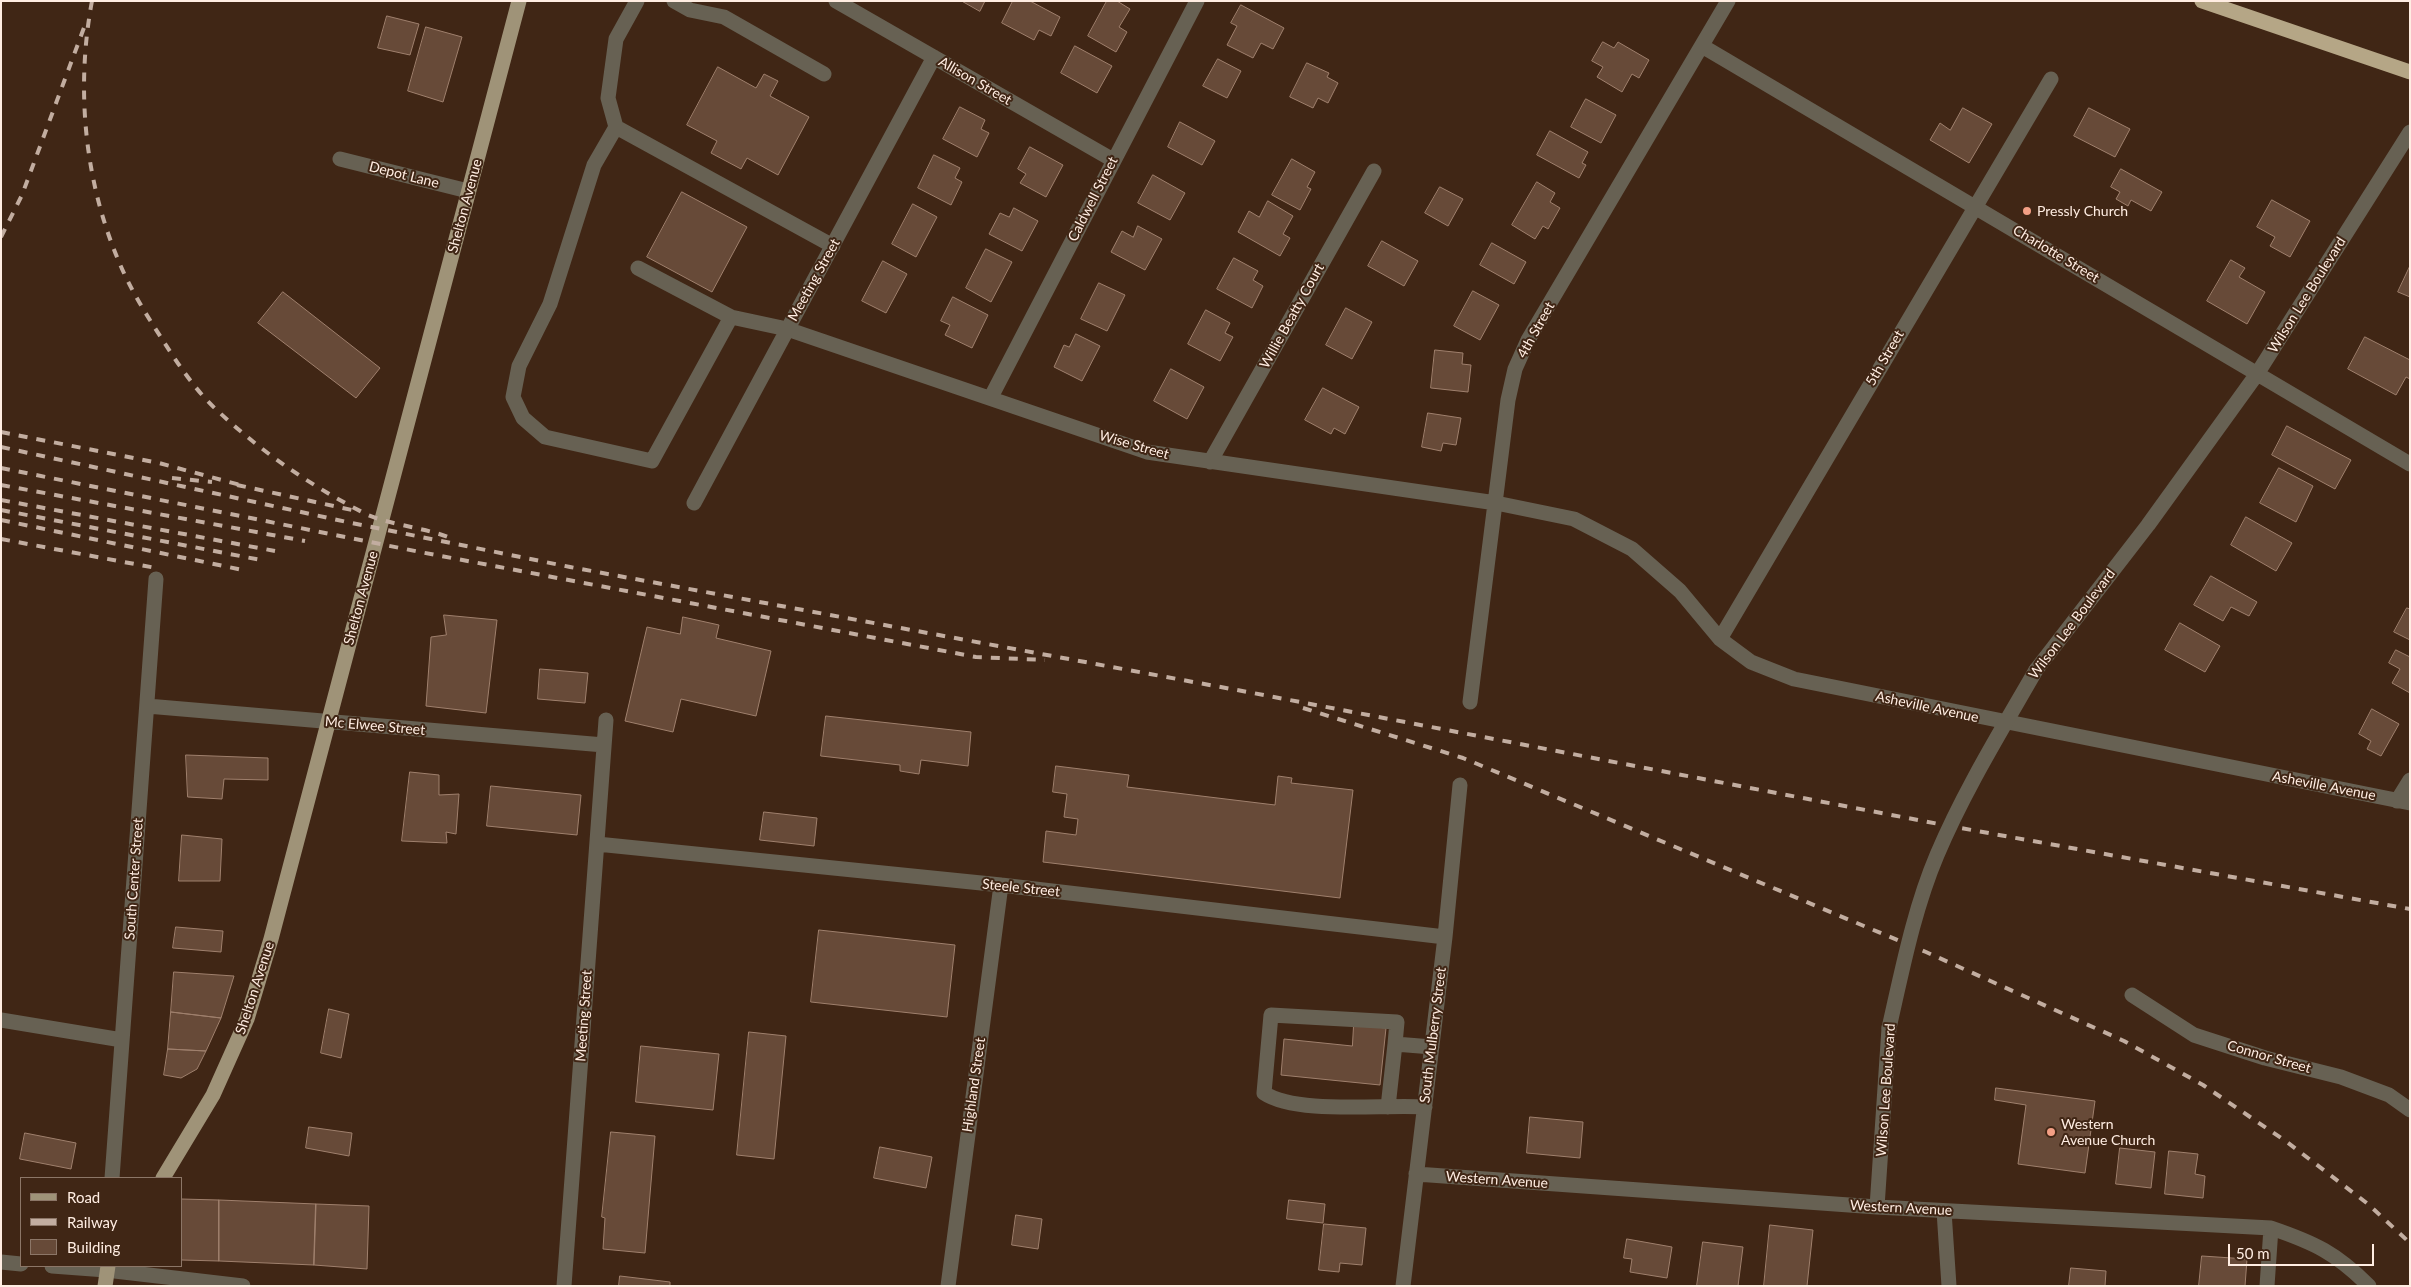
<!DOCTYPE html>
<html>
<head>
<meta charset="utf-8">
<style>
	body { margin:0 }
	#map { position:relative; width:2411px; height:1287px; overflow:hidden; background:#402615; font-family:Lato,sans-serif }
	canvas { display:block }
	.frame { position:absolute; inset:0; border:2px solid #ffede2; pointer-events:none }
	.legend { position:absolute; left:20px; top:1177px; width:162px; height:90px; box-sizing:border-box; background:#402615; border:1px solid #8c7667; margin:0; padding:6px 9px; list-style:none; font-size:15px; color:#ffede2 }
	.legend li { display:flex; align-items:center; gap:10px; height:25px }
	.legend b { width:25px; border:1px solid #8c7667 }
	.scale { position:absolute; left:2228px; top:1244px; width:146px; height:22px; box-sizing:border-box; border:2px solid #ffede2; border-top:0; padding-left:6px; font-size:15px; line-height:18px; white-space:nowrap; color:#ffede2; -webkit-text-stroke:4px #402615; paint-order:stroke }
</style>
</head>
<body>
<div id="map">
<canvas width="2411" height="1287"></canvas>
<div class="frame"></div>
<ul class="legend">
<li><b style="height:6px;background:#9f9378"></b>Road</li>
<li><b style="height:6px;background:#c2ada0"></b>Railway</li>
<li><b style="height:14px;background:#674a38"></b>Building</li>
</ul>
<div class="scale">50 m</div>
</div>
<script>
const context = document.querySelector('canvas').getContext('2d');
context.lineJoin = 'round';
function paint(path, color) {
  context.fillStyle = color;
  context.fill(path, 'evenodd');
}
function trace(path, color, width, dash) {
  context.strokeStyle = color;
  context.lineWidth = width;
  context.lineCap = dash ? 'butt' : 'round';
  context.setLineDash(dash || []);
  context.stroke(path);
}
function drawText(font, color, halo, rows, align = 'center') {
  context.font = font + ' Lato,sans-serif';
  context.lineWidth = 4;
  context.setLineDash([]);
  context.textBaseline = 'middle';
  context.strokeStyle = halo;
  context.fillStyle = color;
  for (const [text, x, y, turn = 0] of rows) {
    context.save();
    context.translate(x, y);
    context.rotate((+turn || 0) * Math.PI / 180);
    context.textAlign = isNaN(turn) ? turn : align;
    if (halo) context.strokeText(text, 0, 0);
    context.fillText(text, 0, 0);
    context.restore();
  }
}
const building = new Path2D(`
	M962,1H985L980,11Z
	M1013,1H1030L1060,17L1051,36L1039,30L1034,40L1002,23Z
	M1107,1H1117L1130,9L1119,27L1127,32L1116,52L1088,36Z
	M1241,5L1284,28L1273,49L1261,43L1253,58L1227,45L1237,26L1231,23Z
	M387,16L419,24L410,55L378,48Z
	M426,27L462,37L443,102L408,91Z
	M1603,42L1614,48L1618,42L1649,60L1639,78L1632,74L1622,92L1597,77L1603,67L1592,61Z
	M1075,46L1112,66L1097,93L1061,73Z
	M1218,59L1241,71L1227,98L1203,86Z
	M1307,63L1329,73L1327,77L1338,83L1328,103L1318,98L1313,108L1290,97Z
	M718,67L756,88L764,74L778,81L770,96L809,117L778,175L747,158L741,169L711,153L717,141L687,125Z
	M1586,99L1616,115L1601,143L1571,127Z
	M960,107L985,120L981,129L989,133L977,157L943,139Z
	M1963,108L1992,124L1969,163L1930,140L1940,123L1950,130Z
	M2089,108L2130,129L2115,157L2074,136Z
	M1180,122L1215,141L1202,165L1168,147Z
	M1550,131L1588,152L1582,163L1586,165L1579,178L1537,155Z
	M1030,147L1063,165L1046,197L1020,183L1026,174L1018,169Z
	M934,155L960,168L955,178L962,182L951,205L918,188Z
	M1292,159L1315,172L1307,187L1311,189L1300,210L1272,195Z
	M2121,169L2162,192L2151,211L2131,200L2128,206L2116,199L2120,192L2111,187Z
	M1153,175L1185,193L1170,220L1138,203Z
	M1537,182L1555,193L1550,202L1560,208L1548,229L1543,226L1535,239L1512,225Z
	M1440,187L1463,199L1448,226L1425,213Z
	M682,192L747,227L712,292L647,257Z
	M2272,200L2310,221L2290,257L2270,246L2275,237L2257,227Z
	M1268,201L1293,216L1283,234L1290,238L1280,256L1238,232L1249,211L1259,217Z
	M913,204L937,217L916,257L892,244Z
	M1014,208L1038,221L1022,251L989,234L1000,213L1009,217Z
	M1138,226L1162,239L1145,270L1111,252L1122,231L1133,237Z
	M1382,241L1418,261L1404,286L1368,266Z
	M1492,243L1526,262L1514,284L1480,265Z
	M986,249L1012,262L991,302L966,288Z
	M1234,258L1258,271L1253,280L1263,286L1252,308L1217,289Z
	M2231,260L2245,268L2239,277L2265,292L2247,324L2207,301Z
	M883,261L907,274L886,313L862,301Z
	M2410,266V297L2398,292Z
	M1099,283L1125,295L1107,331L1081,319Z
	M1473,291L1499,305L1480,340L1454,326Z
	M283,292L380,368L356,398L258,323Z
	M953,297L988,315L972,348L945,335L950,325L941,321Z
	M1346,308L1372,322L1352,359L1326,345Z
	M1206,310L1230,323L1225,333L1233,337L1220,361L1188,344Z
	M1076,334L1100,346L1082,381L1054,367L1064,345L1069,347Z
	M2365,337L2410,360V379L2406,377L2396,395L2348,369Z
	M1435,350L1463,353L1462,364L1471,365L1468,392L1431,388Z
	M1171,369L1204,387L1187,419L1154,401Z
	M1323,388L1359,407L1345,434L1334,428L1331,434L1305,420Z
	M1428,413L1461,418L1456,445L1443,443L1441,451L1422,447Z
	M2287,426L2351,460L2335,489L2272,455Z
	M2279,468L2313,486L2296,522L2260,503Z
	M2246,517L2292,543L2276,571L2231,545Z
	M2211,576L2257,602L2249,616L2231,607L2223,621L2194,605Z
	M2407,608L2410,609V640L2394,632Z
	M444,615L497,620L486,713L426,706L431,637L446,635Z
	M683,617L719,625L716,638L771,651L756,716L681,699L673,732L625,721L647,627L680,634Z
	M2180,623L2220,646L2205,672L2165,650Z
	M2396,650L2410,657V693L2392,683L2400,669L2389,663Z
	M540,669L588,673L585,703L538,699Z
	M2372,709L2399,724L2381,756L2367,749L2371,741L2359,734Z
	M826,716L971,732L968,766L921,760L919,774L900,771V765L821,756Z
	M186,755L268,758V780L224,779L222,799L188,797Z
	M1056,766L1129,775L1127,787L1275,805L1278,776L1292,778L1291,783L1353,790L1340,898L1043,862L1046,831L1076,835L1078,819L1064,817L1067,794L1053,792Z
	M410,772L439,775V795L459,794L456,834L446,832L447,843L402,841Z
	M491,786L581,795L577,835L487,826Z
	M764,812L817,818L814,846L760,840Z
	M182,835L222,839L220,881H179Z
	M176,927L223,931L221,952L173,948Z
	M819,930L955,945L947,1017L811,1002Z
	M174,972L234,976L221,1018L171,1012Z
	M329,1009L349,1014L341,1058L321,1053Z
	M171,1012L221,1018L206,1051L168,1049Z
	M1354,1025L1386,1028L1380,1085L1281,1075L1284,1039L1352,1046Z
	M749,1032L786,1036L774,1159L737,1155Z
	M641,1046L719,1054L713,1110L636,1102Z
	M168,1049L206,1051L197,1069L181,1078L164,1075Z
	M1996,1088L2095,1101L2085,1173L2018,1164L2026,1105L1995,1100Z
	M1530,1117L1583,1122L1580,1158L1527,1153Z
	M309,1127L352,1133L349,1156L306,1148Z
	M611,1132L655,1136L645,1253L603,1249L605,1218L602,1217Z
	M25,1133L76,1143L71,1169L20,1159Z
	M880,1147L932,1157L926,1188L874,1178Z
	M2120,1148L2155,1152L2151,1188L2116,1184Z
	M2169,1151L2198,1154L2195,1174L2205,1176L2203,1198L2165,1194Z
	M181,1199L219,1200V1261L181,1260Z
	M219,1200L316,1204L314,1265L219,1261Z
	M1289,1200L1325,1204L1323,1223L1287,1219Z
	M316,1204L369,1206L367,1269L314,1265Z
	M1016,1215L1042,1219L1038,1249L1012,1245Z
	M1324,1224L1366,1228L1362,1265L1340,1263L1339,1272L1319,1270Z
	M1770,1225L1813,1230L1807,1286H1764Z
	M1627,1239L1672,1247L1667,1278L1630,1272L1632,1259L1624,1258Z
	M1703,1242L1743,1247L1738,1286H1697Z
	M2202,1256L2247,1259L2245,1286H2199Z
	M2071,1268L2106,1271L2105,1286H2069Z
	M620,1276L670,1282V1286H619Z`);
paint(building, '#674a38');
trace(building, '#9f806d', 1);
trace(new Path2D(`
	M637,1L616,39L608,98L616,127L833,246
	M674,1L690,10L724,17L824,74
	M836,1L1113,160
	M1702,46L2410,464
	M616,127L594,165L550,304L519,366L513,397L523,418L545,437L652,461L731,317L787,329L1147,452L1496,503L1574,519L1632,549L1680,591L1720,639L1751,662L1794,679L2410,803
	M340,159L468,191
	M638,268L731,317
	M991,397L1197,1
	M1210,462L1374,171
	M694,503L934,57
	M1720,639L2051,79
	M2036,670L2148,525L2257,374L2410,132
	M1470,702L1508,400L1515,369L1528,340L1728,1
	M147,706L604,745
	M2397,801L2410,780
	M597,844L1001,885L1445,937
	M2132,995L2194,1035L2265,1058L2341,1077L2389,1095L2410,1110
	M1,1020L122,1040
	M1388,1107L1395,1044
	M1425,1107C1383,1104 1297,1115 1264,1093L1271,1015L1397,1022L1395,1044L1432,1047
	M1416,1174L1877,1207L2271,1228C2315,1243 2336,1253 2369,1286
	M112,1178L156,579
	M1877,1207L1889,1028
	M1944,1211L1949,1286
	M1,1262L21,1264
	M52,1266L106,1270L243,1286
	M564,1286L606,720
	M948,1286L1001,885
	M1403,1286L1445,937L1460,785
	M2267,1286L2271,1228`), '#676153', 15);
trace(new Path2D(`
	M163,1178L213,1095L247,1019L271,939L519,1
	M105,1286L108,1266`), '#9f9378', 15);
trace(new Path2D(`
	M2202,1L2410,72`), '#b5a686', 15);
trace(new Path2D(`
	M92,1C76,86 84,177 117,257C128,285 145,313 162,339C178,364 197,393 220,413C263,453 310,485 362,512C383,524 422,527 448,537
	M1,237L22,195L85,25
	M1,432L159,463L244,486
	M1,447L347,522L570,567L1253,693L1944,825L2410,909
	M1,468L420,552L976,657L1045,660
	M172,478L212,482
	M1,485L305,541
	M237,485L352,510
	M1,500L275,551
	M1,510L261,560
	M1,520L243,570
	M1,539L156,568
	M1303,708L1463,758L1926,952L2124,1041L2203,1085L2287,1142L2368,1204L2410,1243`), '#c2ada0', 4, [9, 9]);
trace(new Path2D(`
	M1889,1028C1902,971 1914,909 1937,855C1964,791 2001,731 2036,670`), '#676153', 15);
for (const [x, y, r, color] of [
	[2027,211,5,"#f39f85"],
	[2051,1132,5,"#f39f85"]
]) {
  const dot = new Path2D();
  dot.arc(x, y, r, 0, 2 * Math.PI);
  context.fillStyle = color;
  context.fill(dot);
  trace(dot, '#402615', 2);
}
drawText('14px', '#ffede2', '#402615', [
	["Allison Street",975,81,30],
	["Depot Lane",404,175,14],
	["Caldwell Street",1093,199,-63],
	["Shelton Avenue",465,206,-75],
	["Charlotte Street",2056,254,31],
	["Meeting Street",814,280,-61],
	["Wilson Lee Boulevard",2307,295,-58],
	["Willie Beatty Court",1292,316,-61],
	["4th Street",1536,330,-61],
	["5th Street",1885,358,-60],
	["Wise Street",1134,445,16],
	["Shelton Avenue",361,598,-75],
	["Wilson Lee Boulevard",2072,624,-53],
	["Asheville Avenue",1927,707,12],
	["Mc Elwee Street",375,726,5],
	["Asheville Avenue",2324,786,11],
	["South Center Street",134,879,-86],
	["Steele Street",1021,888,6],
	["Shelton Avenue",255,988,-72],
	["Meeting Street",584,1016,-86],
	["South Mulberry Street",1433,1035,-83],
	["Connor Street",2269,1057,16],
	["Highland Street",974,1085,-82],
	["Wilson Lee Boulevard",1886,1090,-86],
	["Western Avenue",1497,1180,4],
	["Western Avenue",1901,1208,3]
]);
drawText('14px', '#ffede2', '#402615', [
	["Pressly Church",2037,211],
	["Western",2061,1124],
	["Avenue Church",2061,1140]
], 'left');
</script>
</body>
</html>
